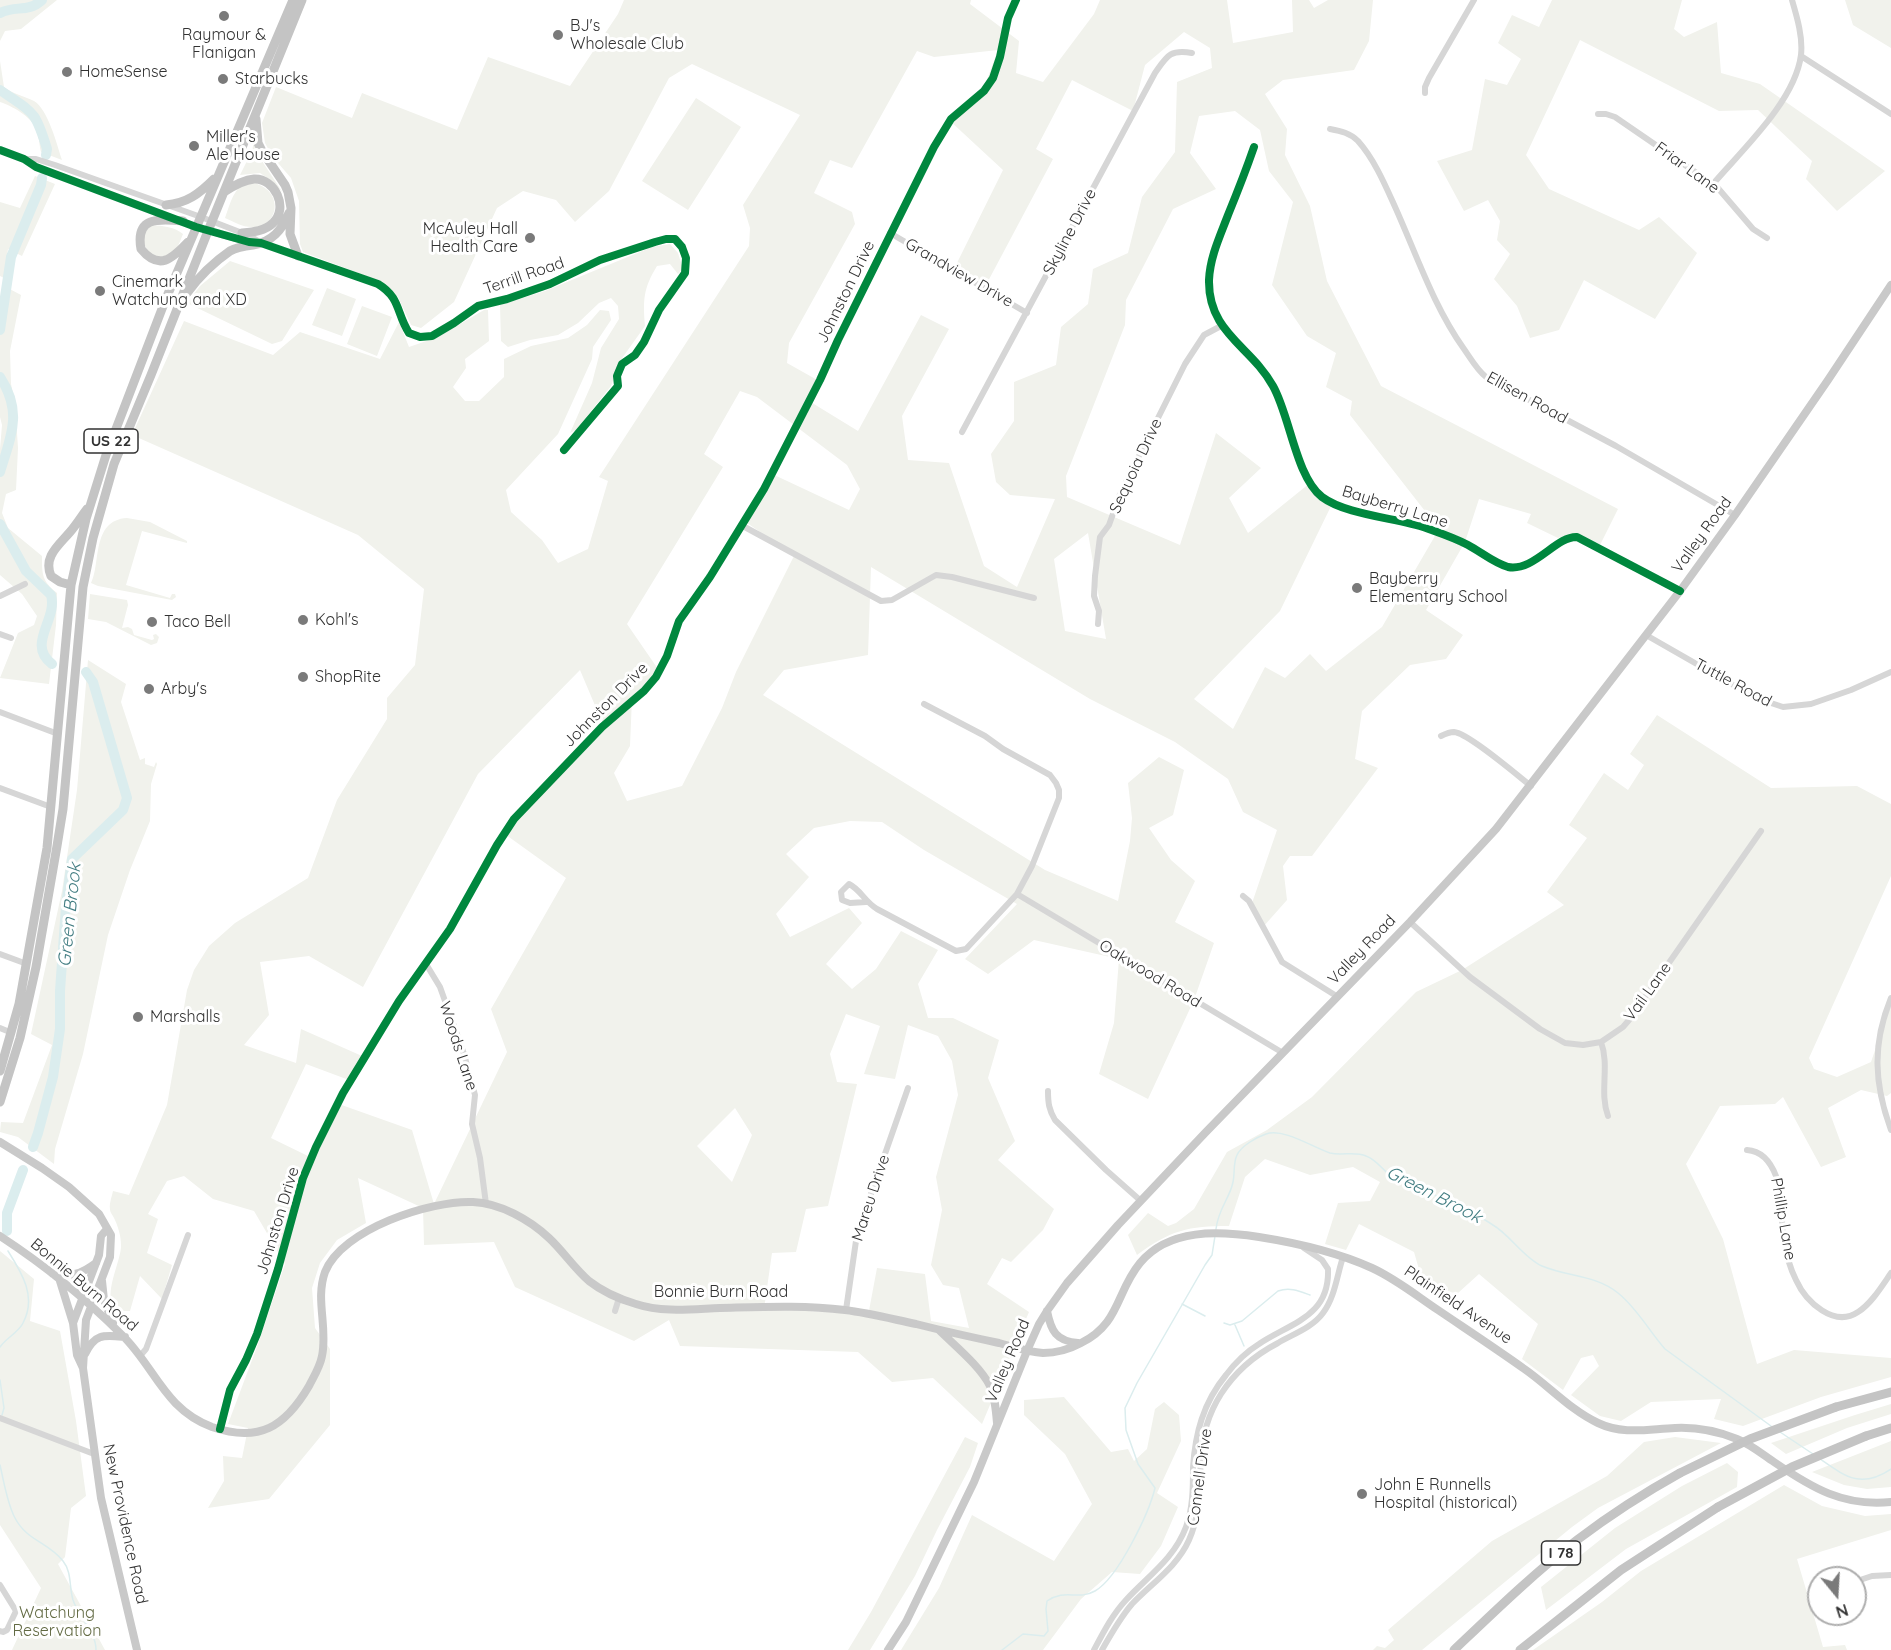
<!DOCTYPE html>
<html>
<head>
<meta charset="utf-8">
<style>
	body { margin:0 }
	#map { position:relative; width:1891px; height:1650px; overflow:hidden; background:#fff; font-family:Quicksand,sans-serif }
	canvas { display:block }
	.north { position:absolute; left:1807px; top:1566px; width:60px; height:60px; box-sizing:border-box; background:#fff; border:2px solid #adadad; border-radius:50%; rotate:162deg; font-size:16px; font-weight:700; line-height:24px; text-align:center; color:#323232 }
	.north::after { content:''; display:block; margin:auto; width:21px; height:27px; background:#7a7a7a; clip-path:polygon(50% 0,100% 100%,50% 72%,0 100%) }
</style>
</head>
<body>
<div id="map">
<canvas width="1891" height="1650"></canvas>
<div class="north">N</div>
</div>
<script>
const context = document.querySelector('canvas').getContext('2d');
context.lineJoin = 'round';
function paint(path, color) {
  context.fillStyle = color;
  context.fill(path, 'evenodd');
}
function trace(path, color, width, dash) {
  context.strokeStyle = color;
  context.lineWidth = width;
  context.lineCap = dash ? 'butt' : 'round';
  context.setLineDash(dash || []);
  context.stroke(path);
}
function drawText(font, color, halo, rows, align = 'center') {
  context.font = font + ' Quicksand,sans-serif';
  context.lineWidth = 6;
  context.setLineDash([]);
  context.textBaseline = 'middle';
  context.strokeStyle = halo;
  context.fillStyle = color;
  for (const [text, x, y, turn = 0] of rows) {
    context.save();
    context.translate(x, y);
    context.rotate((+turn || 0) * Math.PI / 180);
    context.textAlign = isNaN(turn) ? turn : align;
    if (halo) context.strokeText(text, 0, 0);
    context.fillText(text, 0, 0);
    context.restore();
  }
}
paint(new Path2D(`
	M0,0H57L21,29L5,31L0,41Z
	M624,0H971L970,4L1019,41L1016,73L1043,82L1094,14L1100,0H1227L1233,43L1293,32L1292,0H1309L1314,8L1328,0H1373L1369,41L1354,70L1283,80L1265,94L1287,129L1285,155L1310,206L1327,281L1381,386L1618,509L1600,545L1575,533L1558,538L1527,523L1531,514L1479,499L1465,542L1426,610L1463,635L1446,659L1410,665L1362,711L1355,759L1378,768L1312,856H1290L1283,866L1287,900L1263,927L1251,906L1277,830L1243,812L1228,779L1175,742L1090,699L871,567L868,655L784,670L763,695L1045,870L1118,901L1130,841L1132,818L1128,783L1159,757L1184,770L1173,815L1149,828L1171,860L1195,881L1175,922L1214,943L1194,1000L1148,1099L1099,1074L1114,1023L1119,959L1034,940L988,974L965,959L1017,904L924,850L882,822L850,821L814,828L786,854L809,877L776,914L790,937L849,908L862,923L826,964L852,989L876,969L901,931L938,950L918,984L928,1018H953L999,1040L988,1078L1015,1141L998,1160L1054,1209L1043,1230L1011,1262L1002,1258L987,1284L1029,1312L982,1424L933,1378L892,1382L858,1352L680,1346L669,1320L634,1341L515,1287L494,1242L424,1245L423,1208L358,1178L366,1223L337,1240L320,1263L312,1288L315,1328L330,1349V1425L269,1499L208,1508L224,1481L223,1456L242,1458L248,1428L228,1424L258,1344L285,1264L254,1211L213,1199L184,1176L167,1181L148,1214L158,1219L147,1253L172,1265L162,1299L140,1276L130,1311C92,1313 122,1263 121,1245C121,1236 118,1226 114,1218C113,1215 110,1213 110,1209C109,1204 112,1196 113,1191L129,1195L167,1105L187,990L194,970L209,946L235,923L308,878L337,800L387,719V698L415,665L424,589L358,535L132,435L184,321L273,355L300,332L380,359L399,322L409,347L438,337L484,310H488L489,341L465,359L466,368L453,387L465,401H479L504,377V359L531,346L568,338L587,325L600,310L609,311L611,320L593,347L592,359L558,434L506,490L511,512L542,540L558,563L588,549L608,481L599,477L749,246L750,228L743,205L800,115L692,64L669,78L609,191L575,222L556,200L523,191L497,208L454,302L421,328L411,325L398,297L377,280L303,252L300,244L299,201L291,178L272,156L265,143L262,123L276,87L352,118L362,93L457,130L488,57L570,86L618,14ZM1184,32L1210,48L1212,68L1177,82L1175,152L1142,197L1128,253L1093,269L1088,304L1061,327L1056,365L1014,382V421L991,454L996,482L1010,495L1055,499L1017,587L984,566L949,463L908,460L902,416L949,329L921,315L858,431L809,401L819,381L787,363L789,343L855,224L852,212L814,193L830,160L852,168L917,51L934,57L998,50L985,85L949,120L1003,170L955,267L986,285L1053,159L1036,149L1072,80L1133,111L1145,65ZM1235,111L1260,130L1269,171L1293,202L1272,285L1307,336L1336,353L1326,387L1352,401L1350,415L1439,529L1382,627L1326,671L1310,654L1285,678L1265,667L1233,729L1194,699L1280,611L1333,502L1310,483L1248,533L1229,498L1261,468L1216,433L1180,545L1067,497L1066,476L1125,325L1126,300L1173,209L1216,189L1190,153L1199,116ZM740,391L757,397L847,465L860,489L849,510L770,473L743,520L794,556L736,672L722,708L682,786L627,801L614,773L630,746L632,698L658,669L627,624L723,467L704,454ZM1088,533L1106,639L1065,631L1054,559ZM580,670L602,722L502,832L566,878L491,1009L507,1052L434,1204L412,1130L336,1103L310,1157L271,1138L306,1064L349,1080L362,1056L301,1029L296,1063L244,1045L269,1015L260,962L309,956L363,987L478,774ZM846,1014L880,1026L864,1074L895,1079L908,1025L938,1036L952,1061L958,1095L936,1177L942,1210L931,1265L943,1285L959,1288L969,1328L931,1321L925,1274L877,1268L868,1316L851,1313L764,1309L772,1253L796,1252L806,1209L828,1206L857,1084L837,1082L830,1054ZM735,1108L752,1135L732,1182L697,1146Z
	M1552,0H1682L1674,29L1684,37L1717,22L1721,73L1760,84L1885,171L1837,211L1806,179L1812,161L1758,110L1719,111L1580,40L1526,155L1549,189L1639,230L1659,217L1697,253L1655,319L1584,280L1559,330L1530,338L1517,306L1494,279L1510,254L1497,240L1500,221L1488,200L1464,211L1437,161L1472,150L1485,79L1507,85L1521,59L1498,43L1512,15L1539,27Z
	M1845,0H1891V48L1853,25Z
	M0,61L4,87C13,94 24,96 34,101C48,109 57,145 62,160L41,152C39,144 39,135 36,128C30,116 12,106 0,102Z
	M696,98L741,127L688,210L642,181Z
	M254,141L260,158L283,193L272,181L260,173L240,175L252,151Z
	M35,176L55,184L22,256L8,249L4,278L0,276V202L20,208Z
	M255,183C263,186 270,190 273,198C279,213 268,228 252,227C242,227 234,222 225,218C229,208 233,188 245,184C248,183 252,183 255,183Z
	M152,225C163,226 175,227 183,234C175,254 175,256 155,257C142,246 138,237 152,225Z
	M670,244L678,253L683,269L678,274L670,264L657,266C643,289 643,300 645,326L620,361L611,386L576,430L570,433L592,383L601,348L619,319L618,306L611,298L599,303L578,323L558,335L530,340L508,347L501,341L500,305L545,291L652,247Z
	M230,261L314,290L282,341L272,344L187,303L200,286Z
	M4,286L21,295L10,351L11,384L15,402L18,448L16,490L6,494L2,513L8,528L42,556C42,575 42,581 57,593L56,625L49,684L0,678L18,633L34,625L37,616L22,594L0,575V449L2,425L0,417V304Z
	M327,288L356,299L342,336L312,325Z
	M362,306L392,317L377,356L347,344Z
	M127,518L150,522L187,541V543L142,531L126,585L170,598L172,594H175L176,597L172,600L98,586L91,583C101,565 91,520 127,518Z
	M90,594L127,600L128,605L122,628L128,627L132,629L134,635L152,640L154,639L153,635L156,634L159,637L157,643L151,645L106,622L88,619Z
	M88,660L126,684L121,702L140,760L145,758V764L154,767L156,762L157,764L151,784L150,821L130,870L108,935L83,1054L55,1149L54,1164L18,1137L0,1132L1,1122L23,1123L52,1045L31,1034L62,891L77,790Z
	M1657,715L1771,788L1857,786L1891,804V876L1809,1058L1814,1069L1837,1077L1871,1062L1891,1003V1093L1887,1096L1861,1090L1828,1108L1846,1157L1821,1167L1783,1097L1775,1104L1720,1106L1686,1164L1723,1239L1757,1364L1794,1350L1891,1358V1377L1821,1397L1743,1426L1714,1419L1721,1399L1651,1402L1621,1421L1600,1416L1571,1395L1599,1366L1593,1355L1581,1358L1563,1390L1522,1359L1538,1324L1479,1274L1458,1293L1425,1290L1414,1252L1359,1224L1346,1250L1325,1244L1338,1203L1370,1201L1380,1182L1353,1167L1310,1175L1265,1159L1245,1177L1229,1226C1188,1226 1171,1230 1137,1255L1128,1235L1148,1213L1168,1226L1176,1223L1194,1209L1227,1152L1267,1130L1312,1097L1416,992L1462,970L1564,905L1547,892L1587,838L1569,825L1604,773L1628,790L1644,765L1630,754Z
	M0,1251L34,1279L30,1321L60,1331L76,1421L86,1496L71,1508L65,1557L58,1564L105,1650H12L41,1588L0,1525Z
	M1064,1397L1111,1452L1128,1449L1134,1461L1147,1449L1155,1409L1164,1402L1179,1415L1181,1441L1157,1493L1178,1507L1161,1546L1140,1574L1112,1572L1081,1599L1043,1650H901L939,1588L972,1515L1054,1561L1092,1504L1065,1454L1024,1415V1400Z
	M1891,1404V1414L1847,1428L1786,1454L1771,1443L1855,1415Z
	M965,1437L978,1443L970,1467L937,1530L915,1576L870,1650H848L871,1612Z
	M1675,1437L1721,1443L1598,1508L1572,1527L1422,1650H1373L1377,1646L1385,1648L1394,1640L1388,1630L1492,1541L1607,1476L1644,1442Z
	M1891,1441V1487L1867,1489L1844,1485L1812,1472Z
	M1727,1463L1738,1472L1737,1487L1626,1549L1546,1610L1541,1587L1615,1528L1682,1486Z
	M1784,1485L1822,1506L1865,1516L1891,1514V1530L1797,1559L1823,1647L1845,1645L1847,1650H1533L1602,1602L1641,1571Z`), '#f1f2ec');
trace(new Path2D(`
	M1216,1229C1218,1209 1230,1198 1233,1182C1235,1173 1233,1163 1237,1155C1241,1146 1257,1137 1266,1134C1284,1128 1312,1147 1330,1153C1342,1156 1355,1151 1366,1156C1378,1160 1384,1173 1394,1178C1412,1188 1431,1193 1449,1201C1465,1207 1479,1216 1493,1225C1510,1235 1524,1258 1542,1266C1568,1277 1596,1275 1618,1293C1637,1308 1649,1331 1665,1349L1771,1426
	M1182,1304L1205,1316
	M1224,1323L1230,1325L1242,1321L1278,1291C1290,1287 1299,1291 1310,1295
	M1235,1325L1244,1346
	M0,1347C6,1338 19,1332 23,1323C37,1297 22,1273 8,1251
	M0,1380L4,1408L2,1415
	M1780,1432L1813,1454
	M1820,1459C1846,1477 1861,1489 1891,1469
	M0,1465C4,1482 7,1503 15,1518C27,1541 48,1542 63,1561C72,1572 69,1587 73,1600C79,1618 96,1631 96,1650
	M1002,1650L1023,1634L1044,1636L1048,1631L1046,1609L1047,1601C1066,1588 1077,1601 1095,1591C1118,1578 1149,1513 1155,1488L1138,1464L1126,1430L1125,1408L1137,1383L1205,1265L1212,1255L1215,1236`), '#dbedee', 1.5);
trace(new Path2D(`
	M0,13C15,5 28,13 42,0
	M0,90C33,113 35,109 47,149L46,155
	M0,330L11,257L41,185L42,178
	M0,377C23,412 11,436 0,472
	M0,524L26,571L51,595C58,620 26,644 52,664
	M33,1147L38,1133L53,1077L60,1029V991L66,906L72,859L123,810L127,798L93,682L86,672
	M7,1231V1213L23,1170`), '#dbedee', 10);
trace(new Path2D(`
	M1801,56L1891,114
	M1425,93V87L1429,78L1474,0
	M1598,114H1606L1615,117L1717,187L1753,229L1767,238
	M1330,129C1341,131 1350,133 1358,141C1375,160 1386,187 1396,209C1417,256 1434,307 1464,349C1471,359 1477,370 1486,377L1616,446L1735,515
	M1254,147C1246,170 1237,193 1228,215C1220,236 1210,257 1209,280C1208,333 1251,346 1273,386C1290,416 1296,477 1322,497C1346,515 1397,518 1426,528C1440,533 1455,538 1468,545C1481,552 1494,563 1508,567C1534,572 1556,536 1577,537L1680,591
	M0,150L24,159L36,167L172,218
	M25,159H36L55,165L201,217L250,236L258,241
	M1713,184C1743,149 1795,101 1801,55C1803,37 1797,17 1792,0
	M182,221C207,231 234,241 261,243L378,284C401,298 396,313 409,333L420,337L432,336L454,323L478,306L507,299L550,284L600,260L655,242L666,239H675L682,247L686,258L685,273L659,310L644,342L635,355L622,364L617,376L618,386L564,450
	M890,233L1027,313
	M962,432L1155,73C1167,56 1170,49 1192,53
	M741,525L881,601L892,600L936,575L952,577L1034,598
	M0,596L25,584
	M1098,624L1099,611L1094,596L1095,576L1100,537L1109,525L1120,494L1185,364L1204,335L1221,326
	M0,634L11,638
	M1646,635L1756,698L1783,707L1811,704L1851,690L1891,672
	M0,712L58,734
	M1441,736C1445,734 1450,732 1454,732C1468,733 1517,775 1531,786
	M0,788L51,807
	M1017,894L1283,1053
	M1243,896L1249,901L1282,962L1338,997
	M866,902L850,903L842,900L841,892L849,884C861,890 864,901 877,909L956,951L966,949L1017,894L1032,866L1059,798V790L1056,783L1050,775L1003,749L985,736L924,704
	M1410,922L1470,977L1540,1029L1565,1043L1583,1045L1601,1042L1623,1027L1629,1020L1761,831
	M0,954L27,964
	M426,964L440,987L464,1054L475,1095L472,1124L480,1158L486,1204
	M1891,998C1872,1044 1874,1084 1891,1130
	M0,1028L12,1033
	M1601,1042C1610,1066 1599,1092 1608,1116
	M1048,1091C1048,1103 1049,1110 1055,1120L1106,1170L1141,1201
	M1747,1150C1762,1151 1771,1163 1776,1176C1784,1196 1780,1219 1784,1240C1786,1254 1790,1268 1796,1280C1806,1302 1834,1328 1858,1312C1871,1304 1882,1286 1891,1273
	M846,1310L857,1234L908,1088
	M615,1311L619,1298
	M140,1356L146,1349L188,1235
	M0,1418L94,1454
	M220,1429L230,1390L246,1360L257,1334L278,1269L303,1178L316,1147L343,1093L399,1001L450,929L497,845L514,819L602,727L644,691L656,677L667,656L679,621L710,577L764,489L820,380L838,340L934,147L951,119L984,91L993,78L1000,57L1008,18L1016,0
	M1860,1580L1872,1576L1891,1575
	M0,1585L16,1611L7,1630L3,1632L0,1631
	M1094,1650C1103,1633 1112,1615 1126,1600C1148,1576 1174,1559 1186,1527C1193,1508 1193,1488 1193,1468C1195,1434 1203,1403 1226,1375C1235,1363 1246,1352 1259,1344C1290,1323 1330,1317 1328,1269L1322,1260L1304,1248
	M1102,1650C1111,1634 1120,1618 1132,1604C1152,1583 1177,1567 1189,1540C1201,1513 1199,1487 1201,1459C1202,1437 1209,1413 1221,1394C1235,1372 1255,1355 1278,1343C1293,1334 1312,1328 1323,1313C1335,1297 1337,1275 1343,1257`), '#d6d6d6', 6);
trace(new Path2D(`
	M0,1142L42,1168L69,1187L99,1214L111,1235L110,1257L86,1320L83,1368
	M107,1229L101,1236L99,1255L73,1323L77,1355L83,1368L101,1498L137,1650
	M0,1236C43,1264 85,1298 122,1335C155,1367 164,1409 212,1427C259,1443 285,1427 309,1386C314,1376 320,1367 322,1356C328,1327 315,1300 325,1272C342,1229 431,1200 473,1202C500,1203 530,1220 549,1238C563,1251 574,1268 589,1281C603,1292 619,1299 636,1304C663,1313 693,1309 720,1308C762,1307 803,1305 845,1310C869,1313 892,1319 916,1324C943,1331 971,1337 999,1343C1014,1347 1028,1352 1043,1353C1057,1353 1068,1350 1081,1343C1120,1324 1116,1292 1140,1263C1169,1228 1219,1231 1259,1237C1297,1243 1337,1252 1372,1268C1396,1279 1417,1296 1438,1310C1466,1329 1495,1348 1523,1368C1548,1385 1570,1410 1598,1423C1623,1435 1648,1429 1675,1428C1696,1427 1717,1431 1737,1439C1750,1444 1762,1454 1774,1462C1812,1488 1844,1507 1891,1502
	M53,1274C73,1276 80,1275 96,1263
	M60,1281L73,1323
	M102,1281L104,1300L113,1323
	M1047,1311C1051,1331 1056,1341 1078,1343
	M939,1330C955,1346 980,1366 990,1386C995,1397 996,1410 997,1423
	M85,1354C95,1333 104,1335 125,1337
	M888,1650L906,1622L974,1482L1027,1351L1039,1324L1047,1311L1067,1283L1118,1225L1205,1133L1410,922L1496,829L1680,591L1735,515L1828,380L1891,285`), '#c9c9c9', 8);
trace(new Path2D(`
	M256,119L258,143L262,151L285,185L288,192L291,208L290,234L298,256
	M224,192C233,186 243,180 254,179C275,178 289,208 273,223C265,231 253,232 242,233
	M166,205C187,203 199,194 214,179
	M183,221C159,219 135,216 141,249C159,271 172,259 188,242
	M187,293C198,278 214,262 230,251C237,247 245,246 253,245C272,242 282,230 289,213
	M71,585L60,582L51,576C43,557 58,546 70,532C76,525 81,517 87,509
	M0,1071L19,1004L47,848L71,585L86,519L106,455L165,301L293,0
	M0,1102L20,1038L36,967L57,846L63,809L83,587L93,538L114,464L151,375L208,231L302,0
	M1836,1407L1891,1392
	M1866,1436L1891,1428
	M1454,1650C1494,1612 1533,1574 1577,1540C1610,1515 1644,1493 1680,1473
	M1520,1650L1621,1570L1718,1507`), '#c4c4c4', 9);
trace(new Path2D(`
	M1680,1473L1750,1439L1836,1407
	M1718,1507L1792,1467L1866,1436`), '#c4c4c4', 9);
trace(new Path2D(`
	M1254,147C1246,170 1237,193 1228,215C1220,236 1210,257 1209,280C1208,333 1251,346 1273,386C1290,416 1296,477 1322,497C1346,515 1397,518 1426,528C1440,533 1455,538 1468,545C1481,552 1494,563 1508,567C1534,572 1556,536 1577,537L1680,591
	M0,150L24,159L36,167L196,227L249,242L261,243L378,284C401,298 396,313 409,333L420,337L432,336L454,323L478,306L507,299L550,284L600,260L655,242L666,239H675L682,247L686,258L685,273L659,310L644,342L635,355L622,364L617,376L618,386L564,450
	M220,1429L230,1390L246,1360L257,1334L278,1269L303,1178L316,1147L343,1093L399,1001L450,929L497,845L514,819L602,727L644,691L656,677L667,656L679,621L710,577L764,489L820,380L838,340L934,147L951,119L984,91L993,78L1000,57L1008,18L1016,0`), '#00873e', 8);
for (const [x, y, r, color] of [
	[224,16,6,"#7a7a7a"],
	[558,35,6,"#7a7a7a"],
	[67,72,6,"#7a7a7a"],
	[223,79,6,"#7a7a7a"],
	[194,146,6,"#7a7a7a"],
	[530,238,6,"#7a7a7a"],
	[100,291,6,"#7a7a7a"],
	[1357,588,6,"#7a7a7a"],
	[303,620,6,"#7a7a7a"],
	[152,622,6,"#7a7a7a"],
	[303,677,6,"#7a7a7a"],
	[149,689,6,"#7a7a7a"],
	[138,1017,6,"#7a7a7a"],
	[1362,1494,6,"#7a7a7a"]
]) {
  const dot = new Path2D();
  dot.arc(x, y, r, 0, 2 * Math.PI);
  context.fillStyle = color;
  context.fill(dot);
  trace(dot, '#fff', 2);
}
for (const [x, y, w] of [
	[111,441,54],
	[1561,1553,39]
]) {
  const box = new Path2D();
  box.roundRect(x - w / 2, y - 12, w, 24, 4.5);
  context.fillStyle = '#fff';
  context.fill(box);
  trace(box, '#323232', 1.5);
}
drawText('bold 15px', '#323232', null, [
	["US 22",111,441],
	["I 78",1561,1553]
]);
drawText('16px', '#323232', '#fff', [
	["BJ's",570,26],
	["Wholesale Club",570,44],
	["Raymour &",224,35,"center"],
	["Flanigan",224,53,"center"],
	["HomeSense",79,72],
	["Starbucks",235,79],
	["Miller's",206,137],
	["Ale House",206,155],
	["McAuley Hall",518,229,"right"],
	["Health Care",518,247,"right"],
	["Cinemark",112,282],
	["Watchung and XD",112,300],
	["Bayberry",1369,579],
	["Elementary School",1369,597],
	["Kohl's",315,620],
	["Taco Bell",164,622],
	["ShopRite",315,677],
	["Arby's",161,689],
	["Marshalls",150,1017],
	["John E Runnells",1374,1485],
	["Hospital (historical)",1374,1503]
], 'left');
drawText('16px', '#323232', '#fff', [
	["Friar Lane",1687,168,36],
	["Skyline Drive",1070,232,-62],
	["Grandview Drive",959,273,30],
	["Terrill Road",524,276,-19],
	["Johnston Drive",846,292,-64],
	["Ellisen Road",1527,398,29],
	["Sequoia Drive",1136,466,-65],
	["Bayberry Lane",1395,507,17],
	["Valley Road",1702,535,-54],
	["Tuttle Road",1733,683,28],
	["Johnston Drive",606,705,-45],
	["Valley Road",1362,950,-46],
	["Oakwood Road",1150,974,31],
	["Vail Lane",1648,992,-54],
	["Woods Lane",458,1046,72],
	["Mareu Drive",871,1198,-72],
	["Phillip Lane",1783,1219,80],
	["Johnston Drive",278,1221,-73],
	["Bonnie Burn Road",84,1285,40],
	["Bonnie Burn Road",721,1292],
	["Plainfield Avenue",1458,1305,34],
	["Valley Road",1008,1361,-67],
	["Connell Drive",1200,1477,-82],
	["New Providence Road",125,1524,78]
]);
drawText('16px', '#626a43', '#fff', [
	["Watchung",57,1613],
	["Reservation",57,1631]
]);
drawText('italic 18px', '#427d82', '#fff', [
	["Green Brook",70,915,-84],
	["Green Brook",1434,1195,27]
]);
</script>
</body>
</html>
